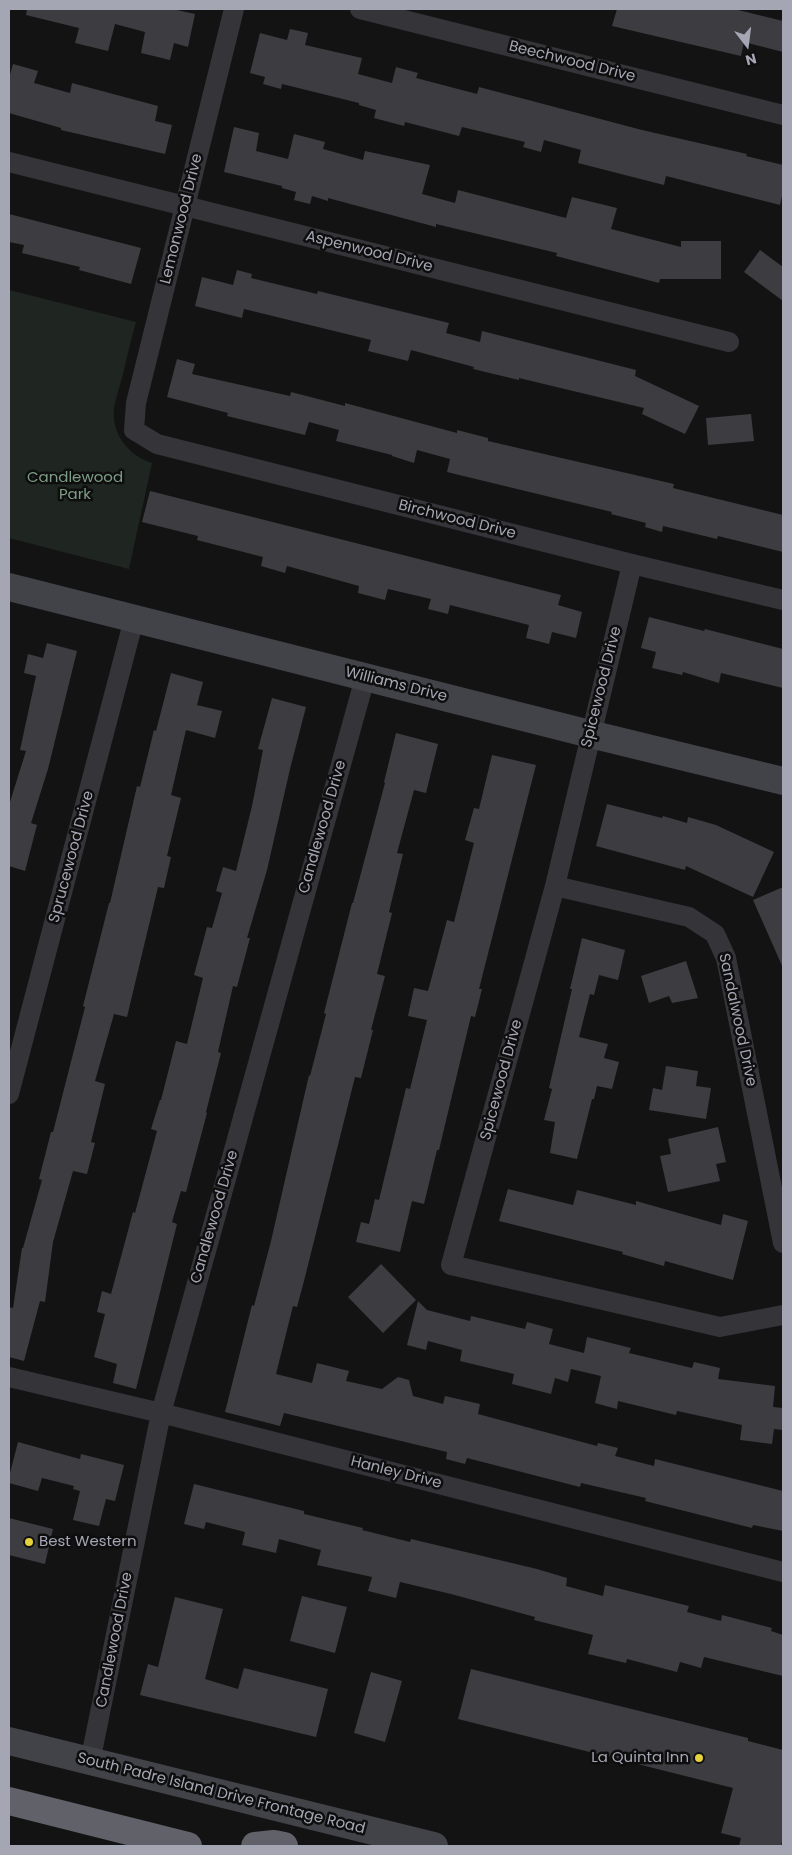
<!DOCTYPE html>
<html>
<head>
<meta charset="utf-8">
<style>
	body { margin:0 }
	#map { position:relative; width:792px; height:1855px; overflow:hidden; background:#131314; font-family:Poppins,sans-serif }
	canvas { display:block }
	.frame { position:absolute; inset:0; border:10px solid #a5a6b3; pointer-events:none }
	.north { position:absolute; left:722px; top:20px; width:50px; height:50px; -webkit-text-stroke:4px #0e0e0f; paint-order:stroke; rotate:165deg; font-size:14px; font-weight:700; line-height:20px; text-align:center; color:#a5a6b3 }
	.north::after { content:''; display:block; margin:auto; width:18px; height:22px; background:#a5a6b3; clip-path:polygon(50% 0,100% 100%,50% 72%,0 100%) }
</style>
</head>
<body>
<div id="map">
<canvas width="792" height="1855"></canvas>
<div class="frame"></div>
<div class="north">N</div>
</div>
<script>
const context = document.querySelector('canvas').getContext('2d');
context.lineJoin = 'round';
function paint(path, color) {
  context.fillStyle = color;
  context.fill(path, 'evenodd');
}
function trace(path, color, width, dash) {
  context.strokeStyle = color;
  context.lineWidth = width;
  context.lineCap = dash ? 'butt' : 'round';
  context.setLineDash(dash || []);
  context.stroke(path);
}
function drawText(font, color, halo, rows, align = 'center') {
  context.font = font + ' Poppins,sans-serif';
  context.lineWidth = 5;
  context.setLineDash([]);
  context.textBaseline = 'middle';
  context.strokeStyle = halo;
  context.fillStyle = color;
  for (const [text, x, y, turn = 0] of rows) {
    context.save();
    context.translate(x, y);
    context.rotate((+turn || 0) * Math.PI / 180);
    context.textAlign = isNaN(turn) ? turn : align;
    if (halo) context.strokeText(text, 0, 0);
    context.fillText(text, 0, 0);
    context.restore();
  }
}
paint(new Path2D(`
	M9,290L136,322C131,339 127,357 123,374C120,385 116,397 114,408C111,434 129,456 152,463L129,569L9,538Z`), '#1f2621');
paint(new Path2D(`
	M27,9H172L195,14L188,47L174,43L170,60L141,53L145,32L115,24L108,51L75,43L79,28L26,15Z
	M617,9H734L783,21V52L744,42L741,56L612,26Z
	M290,29L308,33L305,45L362,58L358,74L392,83L396,67L418,73L416,78L477,94L479,87L642,130L747,154L746,156L783,165V192L780,205L666,176L664,185L578,163L581,150L544,140L541,152L523,147L525,142L462,127L459,136L405,122L404,126L374,118L376,110L359,105V103L282,84L281,89L263,84L265,77L250,73L260,33L287,40Z
	M13,64L38,71L34,83L70,93L72,83L158,106L155,121L172,125L165,154L61,130V128L9,113V78Z
	M234,127L259,133L256,151L288,159L294,134L325,142L323,149L363,160L365,151L430,165L422,194L455,203L458,190L566,218L572,197L617,208L611,229L681,247V241H721V279H660L659,283L556,256L557,253L436,224V227L328,198V201L312,196L310,204L294,200L296,192L282,188V186L224,172Z
	M9,214L141,248L131,284L79,270L80,267L22,253L24,245L9,242Z
	M760,250L783,267V301L744,272Z
	M237,270L252,274L251,278L317,294L318,291L449,323L446,333L480,342L482,331L636,370L635,376L699,406L685,434L642,414L644,408L519,378V380L473,369L474,367L411,350L408,361L368,351L371,340L244,309L242,318L195,306L202,277L233,285Z
	M177,359L195,364L192,374L290,396L291,392L345,406V403L457,433V430L488,438V441L674,484L673,488L783,515V552L718,536L717,539L663,526L662,532L645,527L646,523L611,514L612,512L447,472L450,459L417,450L414,463L392,456V455L336,441L339,430L309,422L305,435L227,416L228,413L167,397Z
	M751,414L754,441L708,445L706,418Z
	M150,491L561,595L558,605L582,612L576,638L552,632L549,644L526,638L529,625L450,605L448,614L428,609L431,599L388,589L385,600L358,593L359,586L287,566L285,573L261,566L263,557L197,540L198,536L142,522Z
	M649,617L704,631L705,629L783,649V688L721,673L719,683L683,672L682,675L652,668L656,652L641,648Z
	M47,643L77,651L48,769L31,823L37,825L25,871L9,866V805L26,751L20,750L36,676L24,673L28,654L43,658Z
	M171,673L203,682L197,705L222,711L215,738L186,730L171,795L181,798L167,856L171,857L164,888L158,887L127,1017L114,1014L95,1081L105,1084L91,1142L95,1143L87,1174L73,1171L53,1242L45,1302L40,1301L24,1361L9,1357V1307L13,1308L22,1248H23L42,1180L39,1179L51,1132H53L85,1007L83,1006L109,903H110L137,786L140,787L154,730L156,731Z
	M272,698L306,707L290,769L267,870L247,938H250L237,987L233,986L218,1052L221,1053L206,1112L207,1113L186,1192L181,1191L172,1222L177,1224L136,1389L113,1383L117,1364L94,1357L105,1314L97,1312L102,1291L111,1294L133,1212L135,1213L157,1131L151,1129L160,1100H161L176,1041L187,1044L203,978L194,975L207,927L212,928L222,893L216,891L223,867L236,871L252,806L263,750L258,749Z
	M396,733L438,744L426,793L414,790L397,853L403,854L389,912L392,913L377,974L385,976L371,1030H373L361,1078L355,1077L304,1281L297,1307L293,1306L276,1374L312,1383L317,1363L349,1371L346,1381L382,1389L398,1377L409,1380L413,1396L443,1404L445,1396L480,1404L478,1414L597,1446L598,1443L618,1448L615,1456L654,1466L655,1459L783,1491V1531L753,1525L752,1528L645,1501L646,1498L581,1483L580,1487L467,1458L465,1464L446,1459L447,1452L284,1413L280,1426L225,1412L252,1305L254,1306L271,1241L309,1075L310,1076L326,1014L324,1013L352,903H353L385,783L384,782Z
	M492,755L536,765L479,989H482L475,1017L471,1016L439,1150H437L424,1204L412,1201L400,1252L356,1242L361,1222L369,1224L375,1199L379,1200L406,1088L410,1089L427,1020L408,1016L414,988L428,991L447,920L454,922L474,843L465,840L474,808L479,809Z
	M607,804L662,818L663,816L687,823L688,817L716,825L774,852L753,897L686,866L685,870L596,846Z
	M783,887V968L753,900Z
	M582,938L625,950L618,980L599,975L594,995L590,994L579,1037L608,1044L604,1058L619,1062L612,1089L597,1086L594,1099H592L577,1159L550,1153L555,1122L544,1120L552,1089L549,1088L572,989H570Z
	M686,961L698,998L672,1003L669,996L649,1003L641,976Z
	M666,1066L698,1071L696,1086L711,1088L706,1119L649,1110L653,1088L662,1090Z
	M718,1127L726,1162L716,1164L720,1181L668,1192L660,1156L671,1154L668,1139Z
	M508,1189L573,1205L577,1190L636,1205V1201L721,1225L723,1214L748,1221L733,1280L665,1261L664,1266L622,1254L623,1252L499,1221Z
	M381,1264L416,1300L383,1333L348,1297Z
	M418,1301L427,1310L470,1321L471,1316L525,1329L527,1322L553,1329L549,1344L584,1353L587,1337L631,1348L629,1353L692,1368L694,1362L720,1368L718,1379L775,1386L773,1407L783,1408V1430L774,1429L772,1444L740,1440L742,1425L677,1411L676,1415L618,1401L617,1409L595,1403L601,1376L571,1369L568,1382L555,1378L551,1394L512,1384L514,1374L460,1361L462,1350L428,1341L426,1350L407,1345Z
	M18,1442L80,1459L81,1454L124,1465L115,1501L106,1499L99,1526L73,1520L80,1491L73,1489L74,1486L42,1478L38,1491L9,1483V1477Z
	M194,1484L304,1511V1514L363,1528L362,1530L410,1542L411,1539L537,1569L567,1578L566,1586L603,1596L605,1585L689,1606L687,1612L721,1621L722,1615L772,1628L771,1631L783,1635V1676L704,1657L701,1668L680,1662L677,1672L627,1659L626,1663L588,1654L593,1635L534,1620L535,1617L451,1594L400,1582L396,1598L368,1591L372,1577L317,1565L321,1550L279,1539L276,1553L242,1545L245,1532L206,1522L204,1529L184,1524Z
	M9,1518L53,1529L45,1564L9,1555Z
	M302,1596L347,1607L335,1653L290,1641Z
	M175,1597L223,1609L205,1679L238,1689L244,1668L328,1689L316,1737L140,1695L148,1664L158,1667Z
	M471,1669L748,1738V1741L783,1750V1837L781,1846H739L741,1838L721,1833L733,1788L458,1719Z
	M371,1672L402,1681L385,1742L354,1733Z`), '#3d3d41');
trace(new Path2D(`
	M234,9L136,403L134,430L157,444L632,564L783,600
	M360,9L783,115
	M9,162L729,342
	M632,564L555,886L451,1265L720,1327L783,1315
	M555,886L689,917L715,934L726,958L783,1243
	M9,1094L134,619
	M9,1377L161,1413L783,1572
	M90,1762L161,1413L365,678`), '#343439', 20);
trace(new Path2D(`
	M9,587L590,734L783,781
	M9,1741L434,1846`), '#424249', 28);
trace(new Path2D(`
	M9,1801L188,1846
	M255,1846L274,1844L284,1846`), '#606169', 28);
for (const [x, y, r, color] of [
	[29,1542,5,"#e4d13b"],
	[699,1758,5,"#e4d13b"]
]) {
  const dot = new Path2D();
  dot.arc(x, y, r, 0, 2 * Math.PI);
  context.fillStyle = color;
  context.fill(dot);
  trace(dot, '#0e0e0f', 2);
}
drawText('15px', '#a5a6b3', '#0e0e0f', [
	["Beechwood Drive",572,62,14],
	["Lemonwood Drive",182,219,-76],
	["Aspenwood Drive",369,252,14],
	["Birchwood Drive",457,520,14],
	["Williams Drive",396,685,14],
	["Spicewood Drive",602,687,-76],
	["Candlewood Drive",323,827,-74],
	["Sprucewood Drive",72,857,-75],
	["Sandalwood Drive",737,1020,78],
	["Spicewood Drive",502,1080,-75],
	["Candlewood Drive",215,1217,-74],
	["Hanley Drive",396,1473,14],
	["Candlewood Drive",115,1640,-79],
	["South Padre Island Drive Frontage Road",221,1794,14]
]);
drawText('15px', '#7d9d86', '#0e0e0f', [
	["Candlewood",75,478],
	["Park",75,495]
]);
drawText('15px', '#a5a6b3', '#0e0e0f', [
	["Best Western",39,1542],
	["La Quinta Inn",689,1758,"right"]
], 'left');
</script>
</body>
</html>
